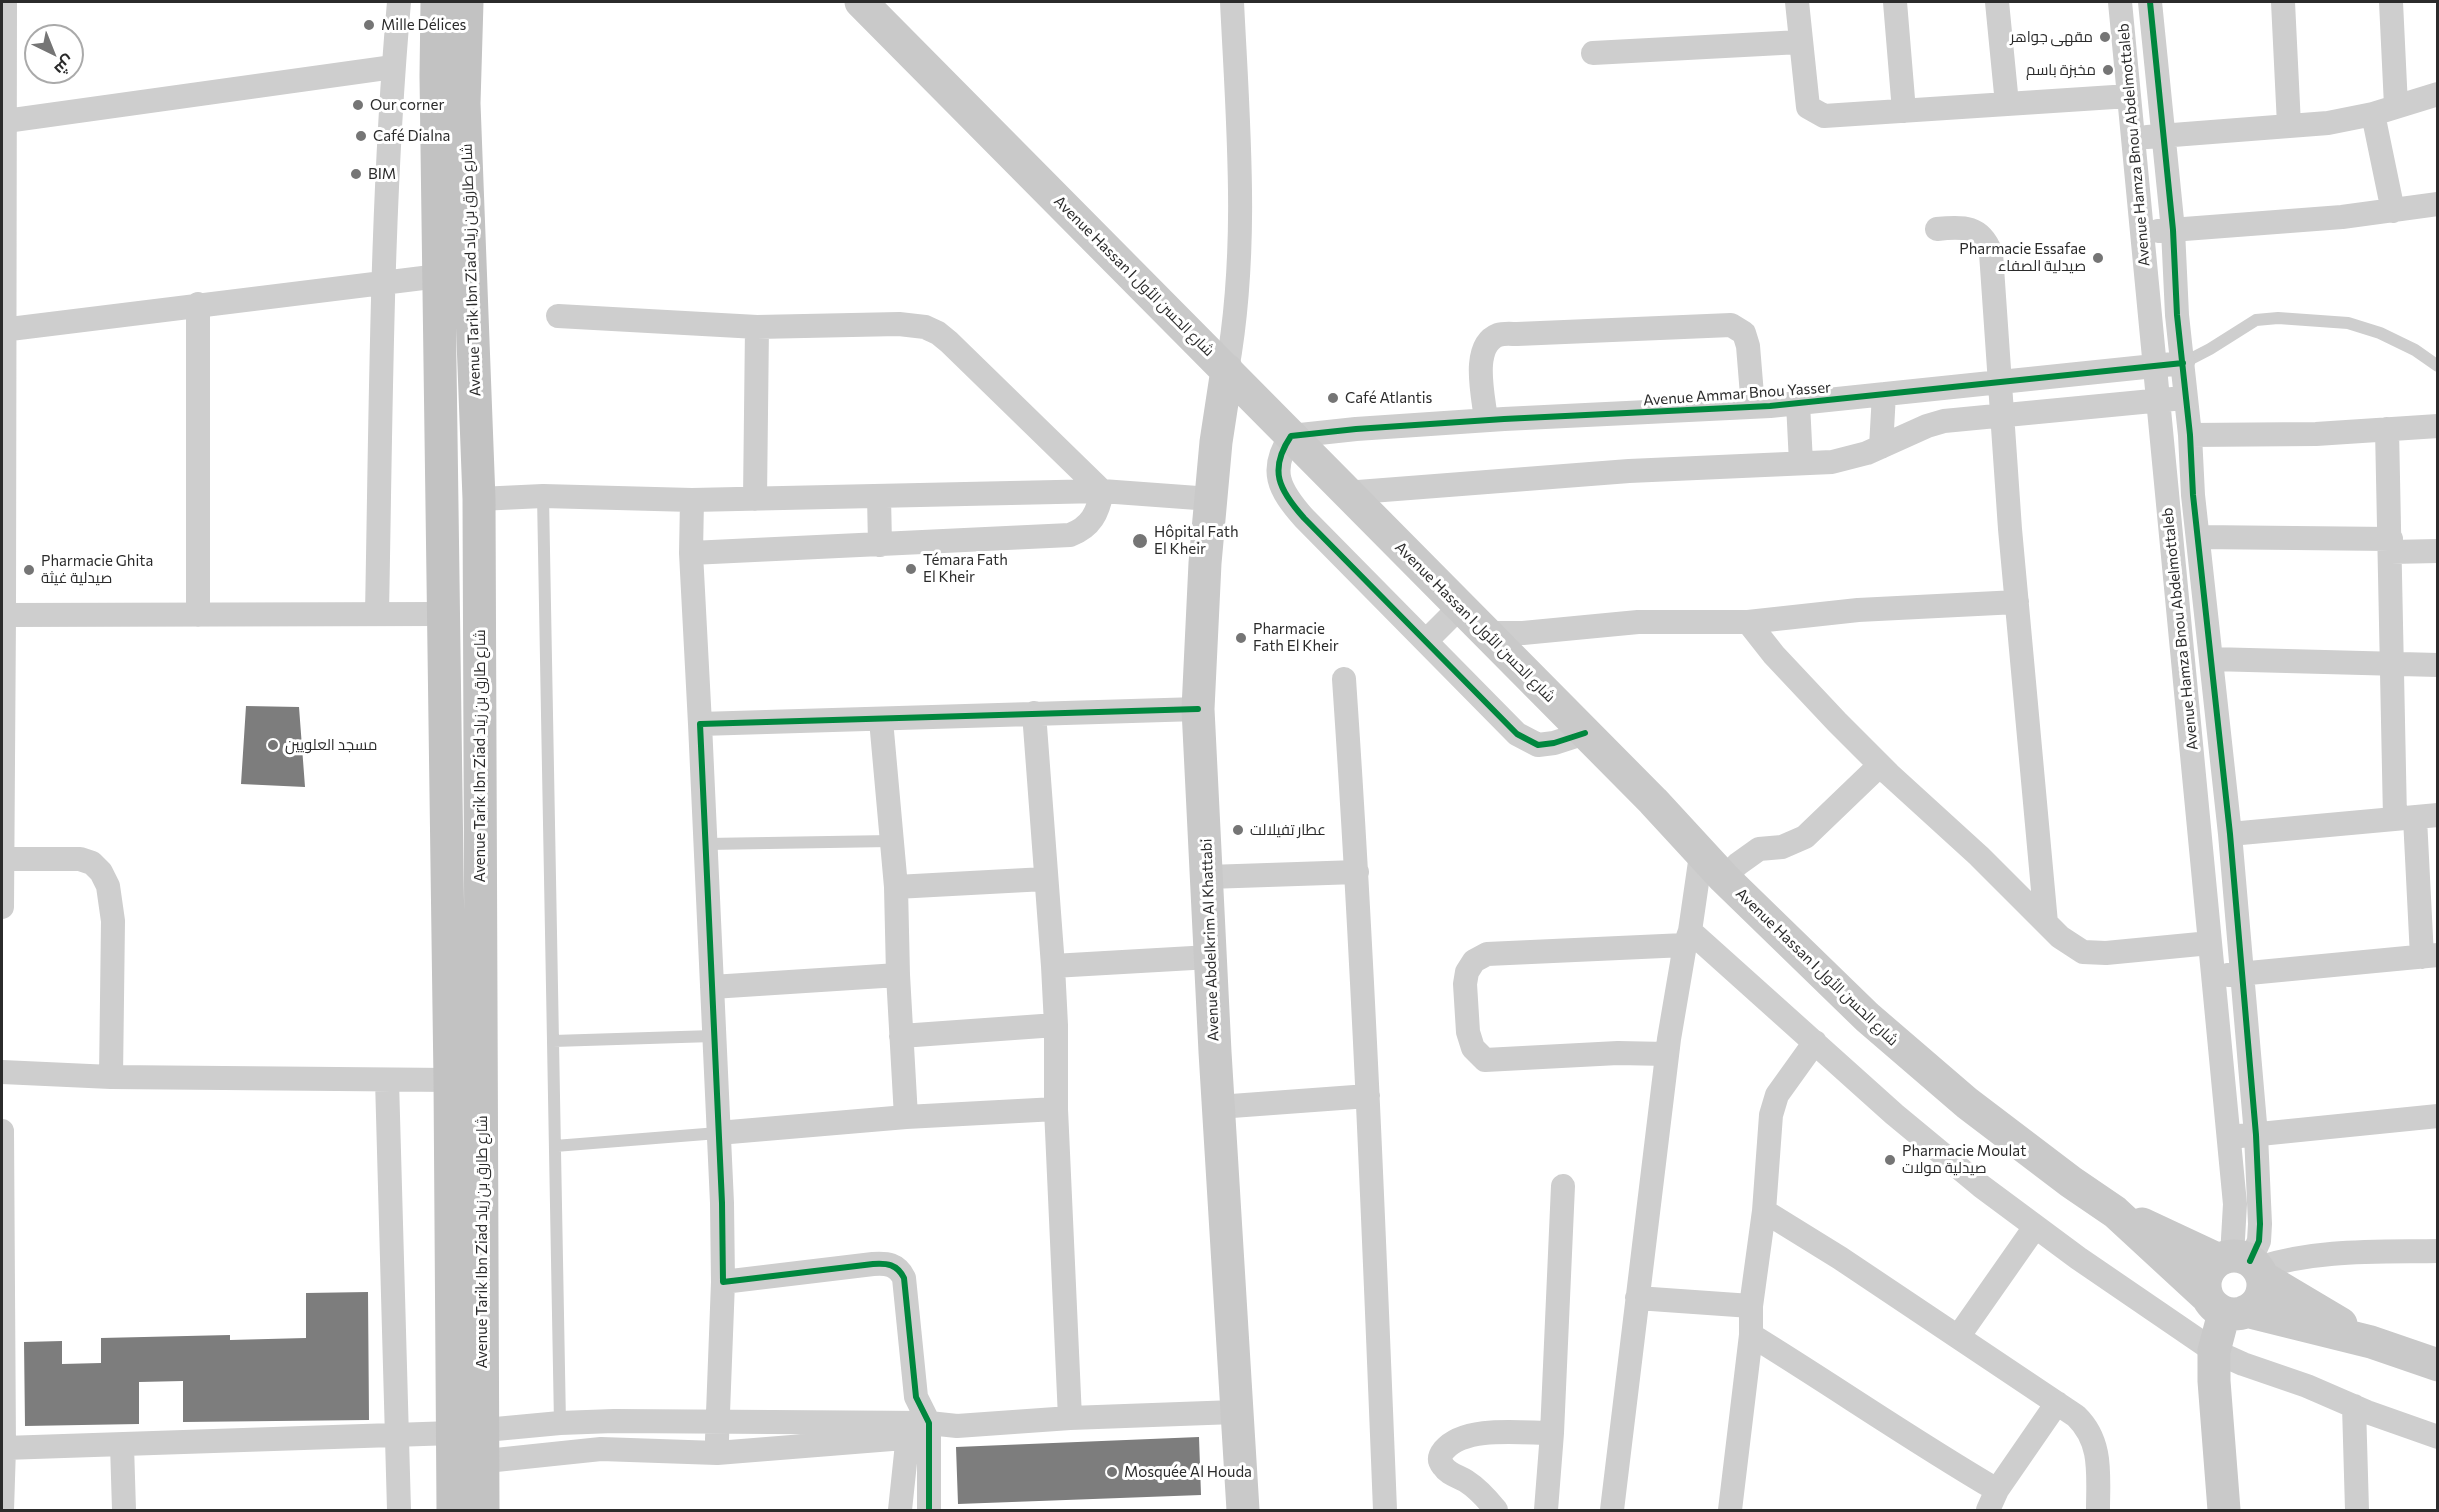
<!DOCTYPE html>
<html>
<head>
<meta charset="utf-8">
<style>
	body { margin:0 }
	#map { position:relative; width:2439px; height:1512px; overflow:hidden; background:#fff; font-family:Commissioner,Cairo,sans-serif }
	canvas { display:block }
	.frame { position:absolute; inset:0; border:3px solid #2b2b2b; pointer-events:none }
	.north { position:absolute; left:24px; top:24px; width:60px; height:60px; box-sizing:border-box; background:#fff; border:2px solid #aaa; border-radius:50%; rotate:137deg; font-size:16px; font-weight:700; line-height:24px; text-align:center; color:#2b2b2b }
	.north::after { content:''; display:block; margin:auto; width:21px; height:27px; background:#757575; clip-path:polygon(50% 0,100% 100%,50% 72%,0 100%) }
</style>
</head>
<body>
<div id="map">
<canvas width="2439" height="1512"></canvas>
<div class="frame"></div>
<div class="north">ش</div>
</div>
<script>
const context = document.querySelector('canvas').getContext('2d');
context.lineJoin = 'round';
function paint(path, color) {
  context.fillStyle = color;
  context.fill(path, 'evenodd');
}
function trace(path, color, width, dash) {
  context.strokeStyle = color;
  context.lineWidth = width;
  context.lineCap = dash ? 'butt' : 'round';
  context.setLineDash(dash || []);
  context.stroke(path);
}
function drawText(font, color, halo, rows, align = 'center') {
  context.font = font + ' Commissioner,Cairo,sans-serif';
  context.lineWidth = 6;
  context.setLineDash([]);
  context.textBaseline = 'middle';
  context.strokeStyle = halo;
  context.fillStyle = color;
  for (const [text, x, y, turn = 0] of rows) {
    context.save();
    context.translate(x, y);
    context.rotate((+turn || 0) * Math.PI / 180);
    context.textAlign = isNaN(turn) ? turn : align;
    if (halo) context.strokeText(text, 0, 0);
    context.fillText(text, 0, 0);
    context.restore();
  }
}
paint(new Path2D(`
	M246,706L299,707L305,787L241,784Z
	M368,1292L369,1420L183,1422V1381L139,1382V1424L25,1426L24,1342L62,1341V1364L101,1363V1338L230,1335V1340L306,1338V1293Z
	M1199,1437L1201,1495L958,1504L956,1447Z`), '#7d7d7d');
trace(new Path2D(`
	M2183,363L2210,349L2256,320L2278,318L2348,323L2380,333L2415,350L2438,366
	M543,496L560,1423
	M706,844L891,841
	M553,1041L713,1036
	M555,1146L718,1133`), '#cecece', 12);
trace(new Path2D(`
	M5,2L4,615L444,614
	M1797,2L1808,107L1824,116L2129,96
	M1895,2L1904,111
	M1997,2L2007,104
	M2120,2L2235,1204L2232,1256
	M2150,2L2173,230L2177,315L2190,435L2193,495L2230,834L2256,1135L2260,1224L2259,1241L2250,1261
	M2283,2L2289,125
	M2391,2L2396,106
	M1593,53L1800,42
	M2373,114L2393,211
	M6,121L393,67
	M2147,137L2328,123L2373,114L2438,94
	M1937,229C1964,226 1981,226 1991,253L2010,529L2046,923
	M2158,231L2342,217L2438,204
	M198,304V615
	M558,316L757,327L899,324L925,327L938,333L949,342L1102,491C1098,513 1091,527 1070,535L691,553
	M2,330L439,276
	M1227,370C1249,248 1238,124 1232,2
	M1798,403L1801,463
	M1486,420C1484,398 1470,346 1498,335C1504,333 1512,334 1517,334L1731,325L1744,333L1748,346L1753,407
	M2387,429L2395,818
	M2190,435L2316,434L2438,426
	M1881,447L1884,394
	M1345,493L1629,471L1832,462L1867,453L1927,426L1944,421L2173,399
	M879,496L880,545
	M479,499L543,496L692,500L1102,491L1211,499
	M755,499L757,327
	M692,500L691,553L700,724
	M2198,537L2391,539
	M2391,552L2438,551
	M377,613C381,410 381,205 399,2
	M1748,622L1858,610L2017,602
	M1486,633H1523L1638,622H1748L1774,655L1837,722L1889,774L1979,856L2060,937L2083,952L2106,953L2210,943
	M1426,641L1460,607
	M2211,659L2438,665
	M1344,679C1363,956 1374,1233 1385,1510
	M1034,713L1053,966L1210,957
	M1585,733L1554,743L1538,745L1517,734L1304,518C1279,490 1268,470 1291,436L1356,429L1504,419L1770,406L2183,363
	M2415,818L2422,957
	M2230,834L2438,815
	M2,859H80L92,863L101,872L108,886L113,921L111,1077
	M1208,877L1357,872
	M1724,878L1738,864L1759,849L1782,847L1805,837L1880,765
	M896,887L1045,879
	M2,907L4,615
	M1690,931L1894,1114L1981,1186L2078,1258L2214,1351L2243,1364L2307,1386L2367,1412L2438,1437
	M1053,966L1056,1025
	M898,975L906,1117
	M2228,975L2438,955
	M712,987L898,975L896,887L881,720
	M1815,1042L1777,1095L1771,1115L1764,1211L1751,1306V1335C1834,1386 1913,1441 1997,1490L2057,1403
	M1667,1054L1618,1053L1485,1060L1473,1048L1468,1032L1465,984L1467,972L1474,961L1487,954L1685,945
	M2,1072L111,1077L450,1080
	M387,1080L399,1510
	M1218,1107L1368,1096
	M1056,1109L1070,1418
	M2,1131L4,1448L2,1510
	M718,1133L906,1117L1056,1109V1025L901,1036
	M2240,1136L2438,1116
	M1764,1211L1840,1258L2076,1416C2103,1442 2098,1475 2098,1510
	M2258,1268C2316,1249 2377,1252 2438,1251
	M1637,1298L1751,1306
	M1958,1337L2035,1227
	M2354,1406L2357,1510
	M717,1439L723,1282
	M122,1445L124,1510
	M4,1448L453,1433L560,1423L614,1421L929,1423L957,1426L1070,1418L1235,1412
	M467,1463L601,1449L717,1453L929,1436
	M900,1510L909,1425
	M929,1510V1423L916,1397L904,1278C897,1264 887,1263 873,1264L723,1282L722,1203L700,724L1198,709
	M1496,1510C1488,1500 1477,1488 1466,1481C1458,1476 1448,1474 1443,1466C1438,1460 1440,1455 1444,1450C1465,1425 1522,1433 1552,1433
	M1546,1510L1552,1433L1563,1186
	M1612,1510L1669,1039L1685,945L1690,931L1701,855
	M1730,1510L1751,1335
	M1988,1510L1997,1490`), '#cecece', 24);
trace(new Path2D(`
	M861,2L1653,801L1724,878L1867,1017L1967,1103L2071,1182L2115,1212L2206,1296
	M1227,370L1216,442L1205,563L1198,709L1215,1052L1243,1510
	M2142,1224L2219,1260
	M2205 1285a29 29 0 1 1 58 0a29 29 0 1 1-58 0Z
	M2262,1277L2341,1324
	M2246,1311L2371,1342L2438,1365
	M2224,1510L2214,1381V1351L2224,1313`), '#c9c9c9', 33);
trace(new Path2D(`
	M437,2L436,76L450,1080L453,1510
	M467,2L464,103L479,499L483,1510`), '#c2c2c2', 33);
trace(new Path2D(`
	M2150,2L2173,230L2177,315L2190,435L2193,495L2230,834L2256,1135L2260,1224L2259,1241L2250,1261
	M1585,733L1554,743L1538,745L1517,734L1304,518C1279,490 1268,470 1291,436L1356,429L1504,419L1770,406L2183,363
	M929,1510V1423L916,1397L904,1278C897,1264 887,1263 873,1264L723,1282L722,1203L700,724L1198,709`), '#00873e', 6);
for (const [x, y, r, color] of [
	[369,25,6,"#757575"],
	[2105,37,6,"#757575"],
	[2108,70,6,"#757575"],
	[358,105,6,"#757575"],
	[361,136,6,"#757575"],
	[356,174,6,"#757575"],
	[2098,258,6,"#757575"],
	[1333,398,6,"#757575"],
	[1140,541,8,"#757575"],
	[911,569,6,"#757575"],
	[29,570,6,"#757575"],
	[1241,638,6,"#757575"],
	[273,745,6,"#757575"],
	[1238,830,6,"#757575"],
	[1890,1160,6,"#757575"],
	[1112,1472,6,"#757575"]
]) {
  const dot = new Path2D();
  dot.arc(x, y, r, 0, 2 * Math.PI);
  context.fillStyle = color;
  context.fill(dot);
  trace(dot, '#fff', 2);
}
drawText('15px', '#2b2b2b', '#fff', [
	["Mille Délices",381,25],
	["مقهى جواهر",2093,37,"right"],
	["مخبزة باسم",2096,70,"right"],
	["Our corner",370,105],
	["Café Dialna",373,136],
	["BIM",368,174],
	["Pharmacie Essafae",2086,249,"right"],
	["صيدلية الصفاء",2086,266,"right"],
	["Café Atlantis",1345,398],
	["Hôpital Fath",1154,532],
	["El Kheir",1154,549],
	["Témara Fath",923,560],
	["El Kheir",923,577],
	["Pharmacie Ghita",41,561],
	["صيدلية غيثة",41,578],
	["Pharmacie",1253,629],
	["Fath El Kheir",1253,646],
	["مسجد العلويين",285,745],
	["عطار تفيلالت",1250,830],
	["Pharmacie Moulat",1902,1151],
	["صيدلية مولات",1902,1168],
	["Mosquée Al Houda",1124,1472]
], 'left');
drawText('15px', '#2b2b2b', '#fff', [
	["Avenue Hamza Bnou Abdelmottaleb",2134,145,-95],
	["Avenue Tarik Ibn Ziad شارع طارق بن زياد",471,270,-92],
	["Avenue Hassan I شارع الحسن الأول",1134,276,45],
	["Avenue Ammar Bnou Yasser",1737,394,-4],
	["Avenue Hassan I شارع الحسن الأول",1475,622,45],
	["Avenue Hamza Bnou Abdelmottaleb",2180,629,-96],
	["Avenue Tarik Ibn Ziad شارع طارق بن زياد",480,756,-90],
	["Avenue Abdelkrim Al Khattabi",1210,940,-92],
	["Avenue Hassan I شارع الحسن الأول",1817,967,44],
	["Avenue Tarik Ibn Ziad شارع طارق بن زياد",482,1242,-90]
]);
</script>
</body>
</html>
